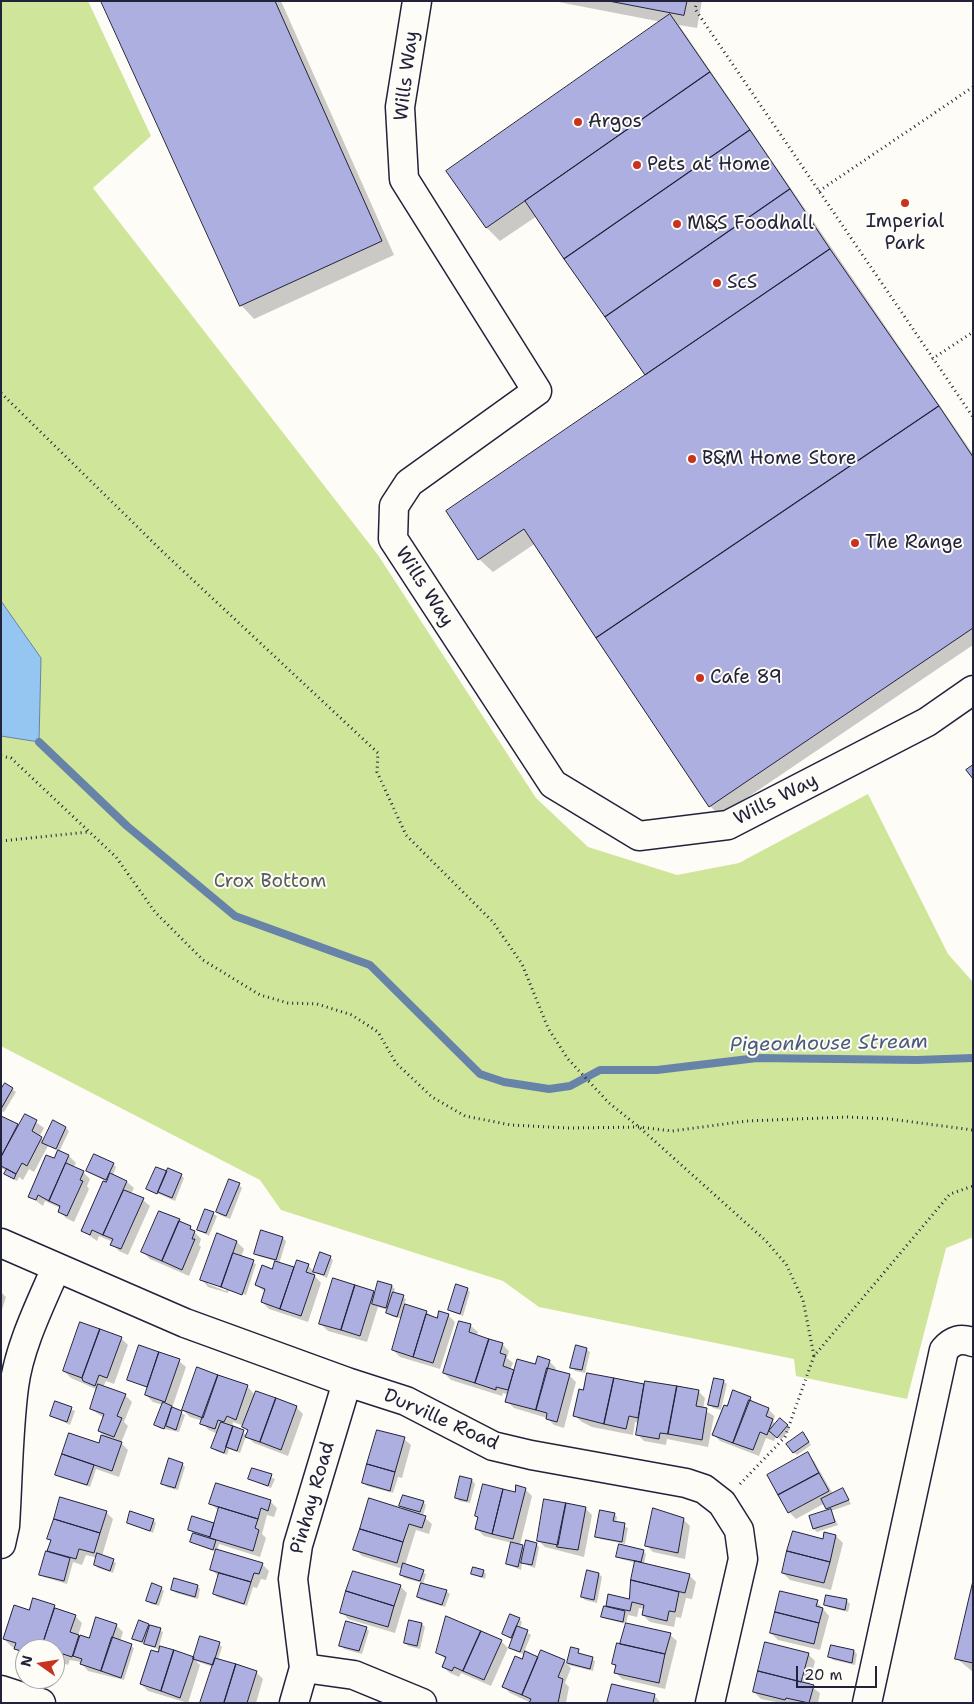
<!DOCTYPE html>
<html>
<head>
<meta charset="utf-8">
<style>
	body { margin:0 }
	#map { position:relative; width:974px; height:1704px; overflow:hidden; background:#fdfcf7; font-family:"Shantell Sans",sans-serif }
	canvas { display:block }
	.frame { position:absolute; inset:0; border:2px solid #22223b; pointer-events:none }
	.north { position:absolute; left:15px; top:1639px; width:50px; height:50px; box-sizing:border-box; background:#fdfcf7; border:1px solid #a5a5ac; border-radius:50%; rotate:283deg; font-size:14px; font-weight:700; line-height:20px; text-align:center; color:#22223b }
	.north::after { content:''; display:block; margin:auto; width:18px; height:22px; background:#c8321e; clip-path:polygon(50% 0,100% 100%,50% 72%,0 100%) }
	.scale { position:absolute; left:796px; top:1666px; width:81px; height:22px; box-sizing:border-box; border:2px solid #22223b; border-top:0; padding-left:6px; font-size:15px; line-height:18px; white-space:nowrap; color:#22223b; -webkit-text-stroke:4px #fdfcf7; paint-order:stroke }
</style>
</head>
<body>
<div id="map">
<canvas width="974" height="1704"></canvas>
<div class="frame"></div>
<div class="north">N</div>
<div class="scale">20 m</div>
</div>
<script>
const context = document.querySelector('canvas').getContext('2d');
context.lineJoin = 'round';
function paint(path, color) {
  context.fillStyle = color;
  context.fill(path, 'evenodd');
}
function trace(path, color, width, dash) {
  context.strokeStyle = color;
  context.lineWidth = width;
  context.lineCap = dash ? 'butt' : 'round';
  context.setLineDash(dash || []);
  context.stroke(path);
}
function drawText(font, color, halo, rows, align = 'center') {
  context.font = font + ' "Shantell Sans",sans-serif';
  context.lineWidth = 4;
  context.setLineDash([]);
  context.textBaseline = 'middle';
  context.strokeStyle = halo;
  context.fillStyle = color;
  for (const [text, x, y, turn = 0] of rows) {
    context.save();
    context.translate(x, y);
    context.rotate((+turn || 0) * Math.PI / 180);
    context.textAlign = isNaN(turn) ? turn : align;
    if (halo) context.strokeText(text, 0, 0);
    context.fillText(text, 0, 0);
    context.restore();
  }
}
paint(new Path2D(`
	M1,1H88L151,136L93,188L378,555L536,798L588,847L677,875L739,863L868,794L948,954L973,982V1237L946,1248L907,1399L796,1376L794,1359L539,1307L503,1281L281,1210L260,1180L1,1046Z`), '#cfe59a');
const water = new Path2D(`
	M1,601L41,658L39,742L1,736Z`);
paint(water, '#95c6f1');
trace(water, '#6784a8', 1);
paint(new Path2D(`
	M102,1H281L394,255L254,319L241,305Z
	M553,1H702L697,28L679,25L973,454V645L720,816L710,806L536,543L493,572L479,559L647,376L537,216L500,241L487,228L448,172L662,22Z
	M5,1084L16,1092L4,1112L1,1111V1091Z
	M26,1115L44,1128L39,1137L45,1141L66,1128L69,1131L59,1152L69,1156L76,1163L73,1168L83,1172L90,1179L87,1186L89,1189L74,1222L66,1218L59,1211L60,1208L45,1201L43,1206L29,1196L59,1151L48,1146L34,1172L29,1169L23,1180L19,1177L17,1181L9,1177L6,1174L7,1171L1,1168V1117L20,1127Z
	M113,1164L116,1167L113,1175L127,1182L134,1188L131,1194L143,1200L150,1206L128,1255L119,1251L112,1244L113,1242L99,1236L97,1241L83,1231L105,1181L87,1171Z
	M167,1173L181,1175L184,1178L175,1201L147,1189Z
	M239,1185L242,1188L230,1219L220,1215L217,1212Z
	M206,1210L217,1216L209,1236L198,1230Z
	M190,1227L201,1239L199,1245L201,1247L189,1276L150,1259L143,1252Z
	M218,1235L237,1242L244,1249L241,1257L256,1264L246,1295L229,1289L228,1293L208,1287L202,1280ZM208,1282L227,1288L226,1291L208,1284Z
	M283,1238L286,1241L279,1264L295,1269L308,1265L314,1272L330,1257L333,1260L327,1278L315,1272L314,1275L321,1283L308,1322L269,1309L262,1302L265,1292L256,1285L273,1271L276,1261L258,1256L255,1253Z
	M392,1286L395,1289L394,1293L406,1299L404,1305L426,1312L437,1319L448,1315L455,1322L440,1369L400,1357L393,1350L402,1319L391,1316L388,1310L378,1307L367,1342L328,1331L321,1324L374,1292L376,1294Z
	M467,1289L470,1292L463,1316L452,1312L449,1309Z
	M1,1292L6,1297L1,1313Z
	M460,1322L471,1326L478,1332L476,1336L502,1344L509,1351L507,1358L513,1363L510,1370L515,1372L549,1361L556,1368L555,1371L569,1375L576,1382L564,1428L554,1425L547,1418L514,1408L507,1401L509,1395L503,1393L502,1396L451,1380L444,1373Z
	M121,1338L128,1345L114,1384L106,1381L103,1387L125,1395L132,1402L124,1422L128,1426L121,1443L128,1450L119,1477L96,1469L90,1487L60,1477L57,1474L70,1435L99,1445L107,1439L99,1431L104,1418L91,1409L98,1390L71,1378L64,1371Z
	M140,1347L179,1361L186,1367L172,1408L185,1415L179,1432L159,1428L156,1425L163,1405L153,1402L146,1395L148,1388L129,1380Z
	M586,1349L590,1352L585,1373L575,1371L572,1367Z
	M588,1374L646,1386L698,1391L705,1398L703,1409L714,1416L708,1447L667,1439L666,1445L644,1441L637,1434L639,1423L635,1422L633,1435L592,1427L582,1422L575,1416L584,1392Z
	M723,1381L727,1384L721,1410L713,1408L710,1405Z
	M247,1386L255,1395L296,1407L303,1414L288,1456L254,1443L246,1436L240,1453L229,1449L227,1455L216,1451L213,1448L218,1434L209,1430L202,1423L203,1421L190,1417L183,1410ZM233,1422L244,1426L248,1432L247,1435L232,1427Z
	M750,1398L756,1405L768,1409L775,1416L773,1421L776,1425L780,1420L790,1429L781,1440L776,1436L774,1441L766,1438L759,1456L720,1441L713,1434L727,1408Z
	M56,1403L75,1411L70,1425L51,1416Z
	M806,1437L811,1445L797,1455L794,1452Z
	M404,1439L411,1445L402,1478L398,1477L393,1493L367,1486L364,1483Z
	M807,1454L814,1461L833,1494L843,1489L851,1504L831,1511L838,1525L817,1532L814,1529L829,1511L825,1503L796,1519L789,1512Z
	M182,1464L185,1467L178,1490L166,1487L163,1483Z
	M253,1469L275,1479L271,1488L250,1479Z
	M472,1480L475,1484L470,1503L459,1501L456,1497Z
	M525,1489L532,1496L520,1545L525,1549L536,1544L539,1547L535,1568L522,1563L521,1570L507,1564L512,1543L484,1536L477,1529L479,1519L476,1516Z
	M270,1501L277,1508L274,1517L267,1515L262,1534L266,1538L260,1557L219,1544L217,1551L262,1564L269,1571L266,1580L261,1579L257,1588L253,1587L247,1606L217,1597L214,1594L219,1577L211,1569L217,1552L191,1542L194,1533L190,1530L193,1518L215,1525L219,1511L211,1504Z
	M423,1502L426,1505L423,1516L432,1524L429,1534L416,1530L405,1565L426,1574L423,1584L446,1591L450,1594L445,1607L421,1600L418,1597L422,1583L404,1578L401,1574L403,1569L362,1556L355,1549L406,1511L400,1505Z
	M585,1508L592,1515L584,1557L545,1547L538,1540Z
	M106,1512L113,1519L102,1556L116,1563L113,1573L98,1568L95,1565L97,1558L86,1555L82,1565L73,1562L67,1584L44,1577L41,1574L53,1555L49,1551L52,1542L49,1539Z
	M614,1514L617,1517L616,1523L628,1528L625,1544L600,1539L597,1536Z
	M683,1519L690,1526L685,1559L653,1552L646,1545Z
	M153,1520L156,1523L153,1533L128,1523Z
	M825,1534L836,1536L843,1543L831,1590L790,1580L783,1573L824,1540Z
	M643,1551L646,1554L644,1564L689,1575L696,1582L692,1599L686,1598L681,1618L676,1617L674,1627L650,1622L643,1615L645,1609L639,1608L637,1617L628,1615L626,1624L606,1619L603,1616L611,1609L607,1605L630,1600L636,1563L621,1559L617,1556Z
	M483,1571L486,1574L485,1579L473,1574Z
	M588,1571L599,1574L602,1577L597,1603L585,1600L582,1597Z
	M197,1586L200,1589L198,1599L176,1593L173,1590Z
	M400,1586L407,1593L395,1633L348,1619L342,1612Z
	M973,1586V1672L956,1658Z
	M161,1588L164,1591L159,1606L151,1604L148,1601Z
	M34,1599L75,1616L82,1623L78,1636L90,1640L116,1625L123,1632L120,1641L134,1648L124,1680L88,1671L80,1662L70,1660L68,1665L55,1660V1649H25V1656L11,1646L4,1639L30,1612Z
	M846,1600L850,1604L848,1612L828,1607L825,1604Z
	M817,1602L829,1616L820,1650L778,1640L771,1633Z
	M519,1619L522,1622L520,1628L531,1635L524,1652L539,1658L564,1661L568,1665L572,1649L595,1661L593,1671L568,1665L571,1668L565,1683L569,1687L566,1703H531L510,1693L503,1686L525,1655L513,1650L510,1647L513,1640L503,1634Z
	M422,1624L425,1627L420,1649L408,1646L405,1643Z
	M148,1625L163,1632L159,1647L193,1658L219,1644L222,1647L218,1660L256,1672L263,1679L256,1703H202L213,1667L196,1661L200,1665L188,1703L148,1691L141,1684L160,1650L133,1639Z
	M366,1628L369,1631L362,1654L344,1649L341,1645Z
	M670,1635L677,1641L665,1689L622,1679L615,1672L616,1667L613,1664Z
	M501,1641L508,1648L491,1686L461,1673L459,1677L450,1673L443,1667L446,1660L438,1652Z
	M854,1651L857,1654L855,1665L833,1660L830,1657Z
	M808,1654L815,1661L809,1685L820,1693L818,1703H781L761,1699L754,1692Z
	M654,1695L661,1703H609Z`), '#0003');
trace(new Path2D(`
	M39,742L127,826L235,916L370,965L480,1074L504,1082L549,1089L570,1086L600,1070H657L757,1058L917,1060L973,1058`), '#6784a8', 8);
const building = new Path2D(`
	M101,1H275L382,241L240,306Z
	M609,1H687L684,15Z
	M670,14L710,72L486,228L446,171Z
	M710,72L750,130L564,259L525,201Z
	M750,130L790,189L605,317L564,259Z
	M790,189L830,249L645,375L605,317Z
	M830,249L939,406L596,638L524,529L478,560L446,511Z
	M939,406L973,457V628L709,807L596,638Z
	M973,765V779L966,770Z
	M5,1083L13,1088L1,1109V1089Z
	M25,1114L37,1120L32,1131L42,1137L27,1166L22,1163L16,1174L1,1166V1157Z
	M1,1116L18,1124L1,1157Z
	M53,1120L66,1127L56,1149L42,1143Z
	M58,1150L69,1155L49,1201L38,1195L36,1200L28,1197L46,1155L54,1158Z
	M94,1154L114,1163L106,1180L86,1171Z
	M66,1163L84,1171L80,1180L83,1181L67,1216L58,1212L60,1206L49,1201Z
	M156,1167L167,1171L157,1194L146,1189Z
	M168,1168L182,1174L172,1198L158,1192Z
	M7,1169L16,1174L14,1179L4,1174Z
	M110,1173L127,1181L103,1235L92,1230L90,1235L81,1231L103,1181L106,1182Z
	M229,1179L240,1183L226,1216L216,1212Z
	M124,1190L144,1198L121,1249L110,1245L113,1239L103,1235Z
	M205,1209L214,1212L206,1233L197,1230Z
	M159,1211L180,1219L162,1261L141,1252Z
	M179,1221L191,1226L190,1229L195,1231L192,1239H195L182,1270L162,1261Z
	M261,1230L283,1237L276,1260L254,1254Z
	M217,1233L237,1241L221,1287L200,1280Z
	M320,1252L331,1256L324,1275L313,1272Z
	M233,1253L254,1260L242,1295L221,1287Z
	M297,1260L309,1264L306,1272L315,1275L301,1316L280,1309Z
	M275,1261L294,1267L280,1309L261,1302L265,1289L255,1285L262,1265L272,1269Z
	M333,1278L355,1285L341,1330L319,1324Z
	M378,1281L392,1285L386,1308L372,1304Z
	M456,1284L468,1288L460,1314L448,1310Z
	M355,1285L374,1291L360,1336L341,1330Z
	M393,1292L404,1295L397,1317L386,1313Z
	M405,1304L427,1311L413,1357L392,1350Z
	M439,1311L449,1314L433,1363L413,1357L426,1314L437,1318Z
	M459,1321L471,1324L469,1332L489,1339L475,1383L443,1373Z
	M80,1322L100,1329L82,1378L63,1371Z
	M100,1329L122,1337L107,1378L99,1375L95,1386L83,1381L82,1378Z
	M489,1339L503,1343L500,1353L506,1355L503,1366L514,1370L508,1390L496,1387V1390L475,1383Z
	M139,1345L159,1352L147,1387L127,1380Z
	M576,1345L587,1348L582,1370L570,1368Z
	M159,1352L180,1359L165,1402L145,1395Z
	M538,1356L550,1360L536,1410L505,1402L517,1359L535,1364Z
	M197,1367L218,1375L203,1418L182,1410Z
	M547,1368L570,1374L557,1422L546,1419L547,1413L536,1410Z
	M587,1373L614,1378L604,1424L573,1416L579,1389L583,1390Z
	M218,1375L248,1385L236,1420L227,1416L224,1422L218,1420L215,1429L200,1424Z
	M614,1378L644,1384L638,1418L629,1416L626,1429L604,1424Z
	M714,1378L724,1380L718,1407L708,1405Z
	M645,1381L677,1386L668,1434L660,1433L659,1439L636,1435Z
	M98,1384L126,1394L117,1416L122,1418L114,1437L98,1431L104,1414L90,1409Z
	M677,1386L699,1390L696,1406L707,1408L702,1440L668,1434Z
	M733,1390L751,1397L733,1443L712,1435L724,1405L727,1406Z
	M256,1391L276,1398L260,1442L245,1437L248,1430L242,1427Z
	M276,1398L297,1406L281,1450L260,1442Z
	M749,1400L769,1408L766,1416L773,1419L767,1435L760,1432L753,1450L733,1443Z
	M55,1401L72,1407L67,1422L50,1416Z
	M163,1402L172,1406L164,1429L154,1425Z
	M172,1407L182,1411L176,1430L166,1426Z
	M780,1418L788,1425L777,1438L769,1431Z
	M221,1422L233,1426L224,1453L211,1448Z
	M233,1426L244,1430L237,1451L226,1447Z
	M377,1430L405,1437L395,1472L367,1464Z
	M803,1432L809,1442L793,1453L786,1444Z
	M69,1433L99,1443L101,1435L122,1442L112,1471L62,1454Z
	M808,1452L819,1473L778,1495L767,1475Z
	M62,1454L94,1465L87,1485L55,1475Z
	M169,1458L183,1463L175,1488L161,1484Z
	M367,1464L395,1472L390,1491L362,1483Z
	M252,1468L272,1474L268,1486L248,1479Z
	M819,1473L829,1491L788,1513L778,1495Z
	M460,1476L472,1479L467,1501L455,1498Z
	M216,1483L271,1500L268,1511L261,1508L258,1519L209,1504Z
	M483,1484L503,1489L492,1534L475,1529L478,1517L475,1516Z
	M516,1485L526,1488L513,1539L492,1534L503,1489L515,1492Z
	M843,1488L849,1500L826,1509L821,1499Z
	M403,1495L424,1501L420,1512L399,1506Z
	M60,1497L107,1511L100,1533L54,1519Z
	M369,1498L426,1516L422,1528L409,1524L403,1542L360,1529Z
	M544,1499L566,1503L558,1545L537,1541Z
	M566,1503L586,1507L578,1550L557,1547Z
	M219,1507L258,1519L255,1528L259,1530L253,1551L210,1538Z
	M653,1508L684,1518L678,1553L645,1546Z
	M831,1509L835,1522L813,1529L809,1516Z
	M600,1510L615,1513L613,1521L625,1523L622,1542L595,1537Z
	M130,1511L154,1519L150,1531L127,1523Z
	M192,1516L214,1523L210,1537L188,1530Z
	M54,1519L100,1533L94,1553L79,1549L76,1559L47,1551L51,1540L47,1539Z
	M360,1529L403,1542L397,1563L353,1550Z
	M793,1531L823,1539L824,1532L836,1535L830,1562L787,1551Z
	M193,1533L216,1540L213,1550L190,1542Z
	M526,1540L537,1543L532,1565L521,1563Z
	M511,1542L523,1545L518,1567L506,1564Z
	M619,1544L644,1550L641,1562L616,1557Z
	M216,1549L263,1563L259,1574L254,1573L251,1582L210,1570Z
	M46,1551L70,1558L64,1581L39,1575Z
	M787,1551L830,1562L824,1583L782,1573Z
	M97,1553L114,1559L110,1571L94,1565Z
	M635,1561L690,1574L685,1593L631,1580Z
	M403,1563L424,1570L420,1581L400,1575Z
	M473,1567L484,1570L482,1577L471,1574Z
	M587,1570L599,1573L594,1600L581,1597Z
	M353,1571L401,1585L394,1606L346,1591Z
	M219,1573L251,1582L244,1604L213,1594Z
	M174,1578L198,1585L195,1597L171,1590Z
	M631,1580L679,1592L675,1612L669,1611L667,1621L642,1615L644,1605L632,1602L630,1611L606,1606L608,1594L629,1599Z
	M973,1581V1663L955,1659Z
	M152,1583L162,1587L156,1604L146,1601Z
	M421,1583L447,1590L442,1605L417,1597Z
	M346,1591L394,1606L388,1627L340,1613Z
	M780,1591L818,1600L816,1606L823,1608L819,1623L775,1612Z
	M826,1595L847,1599L845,1610L824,1605Z
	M33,1598L55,1605L41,1649L29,1648L25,1649V1652L14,1649L16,1643L3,1639L14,1605L29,1610Z
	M604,1606L625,1611L623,1622L601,1617Z
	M55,1608L76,1615L70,1632L79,1635L72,1657L63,1654L61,1659L55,1657V1649H41Z
	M775,1612L819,1623L814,1644L770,1633Z
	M510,1614L520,1618L511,1638L502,1634Z
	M446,1616L481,1631L463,1671L454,1667L452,1671L442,1667L446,1657L436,1653Z
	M96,1617L117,1624L101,1671L80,1664L82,1659L73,1656L80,1635L89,1638Z
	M139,1620L149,1624L142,1642L132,1639Z
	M409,1620L422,1623L417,1646L404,1643Z
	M346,1621L367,1627L359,1651L339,1646Z
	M626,1623L671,1633L665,1654L620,1644Z
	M150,1625L161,1628L155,1647L144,1644Z
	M517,1626L528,1630L520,1652L509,1648Z
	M481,1631L502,1640L484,1680L463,1671Z
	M200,1636L220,1642L213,1665L193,1659Z
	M112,1637L132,1644L121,1678L101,1671Z
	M765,1642L809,1653L801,1682L758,1671Z
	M617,1643L665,1654L659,1683L614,1673L616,1665L612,1664Z
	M831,1645L854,1650L852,1663L828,1657Z
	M160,1646L174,1650L161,1691L140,1684L151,1650L158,1652Z
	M571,1647L579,1649L578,1653L593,1657L590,1669L567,1663Z
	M174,1650L194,1657L180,1698L161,1691Z
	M541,1650L565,1660L558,1677L563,1679L558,1703H529L531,1699L522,1695Z
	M525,1651L538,1657L522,1695L502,1687L515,1656L522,1659Z
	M215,1658L236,1664L224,1703H200Z
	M236,1664L257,1671L247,1703H224Z
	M758,1671L814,1685L809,1703L786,1698L785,1700L753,1692Z
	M612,1684L655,1694L653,1703H607Z`);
paint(building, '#acafe0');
trace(building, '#22223b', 1);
const minor = new Path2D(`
	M417,1L400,107L404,179L537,391L409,483L394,506L393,539L553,784L639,836L728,825L927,722L973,690
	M1,1243L185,1323L347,1382L406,1401L493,1446L531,1455L686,1483L704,1489L722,1503L739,1530L743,1559L710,1703
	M1,1544L5,1526C8,1480 8,1433 14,1387C19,1347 40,1305 56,1268
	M304,1668L354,1675L422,1703
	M1,1690L41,1703
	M294,1703L304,1668L293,1579L298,1545L347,1382
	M867,1703L944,1350C953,1340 960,1338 973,1342`);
trace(minor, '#22223b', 31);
trace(new Path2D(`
	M697,1L695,9L973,417
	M819,191L973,87
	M932,359L973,332
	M1,393L164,553L378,753L377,772L406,835L493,922L522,964L548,1028L568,1059L609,1103L639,1127L765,1240L786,1264L803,1300L814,1356
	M1,756L11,758L116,857L155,912L203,960L260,995L288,1003L317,1004L352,1015L378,1032L396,1063L432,1097L465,1116L511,1125L570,1128L639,1127L672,1131L747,1121L848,1117L890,1119L973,1130
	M1,841L88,832
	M740,1484L785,1437L814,1356L950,1194L973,1186`), '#22223b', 3, [1, 4]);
trace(minor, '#fdfcf7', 28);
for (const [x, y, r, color] of [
	[578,122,5,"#c8321e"],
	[637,165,5,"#c8321e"],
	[905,203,5,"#c8321e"],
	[677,224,5,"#c8321e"],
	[717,283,5,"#c8321e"],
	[692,459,5,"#c8321e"],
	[855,543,5,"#c8321e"],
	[700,678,5,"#c8321e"]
]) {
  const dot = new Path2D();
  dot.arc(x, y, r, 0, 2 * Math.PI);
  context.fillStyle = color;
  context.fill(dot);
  trace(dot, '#fdfcf7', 2);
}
drawText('19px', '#22223b', '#fdfcf7', [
	["Wills Way",407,76,-83],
	["Wills Way",424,587,57],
	["Wills Way",776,800,-27],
	["Durville Road",441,1420,24],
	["Pinhay Road",313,1498,-74]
]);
drawText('19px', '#22223b', '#fdfcf7', [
	["Argos",588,122],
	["Pets at Home",647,165],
	["Imperial",905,222,"center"],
	["Park",905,244,"center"],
	["M&S Foodhall",687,224],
	["ScS",727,283],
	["B&M Home Store",702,459],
	["The Range",865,543],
	["Cafe 89",710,678]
], 'left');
drawText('19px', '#565c58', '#fdfcf7', [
	["Crox Bottom",270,882]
]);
drawText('italic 20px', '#4a5b7b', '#fdfcf7', [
	["Pigeonhouse Stream",829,1044,-1]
]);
</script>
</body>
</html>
